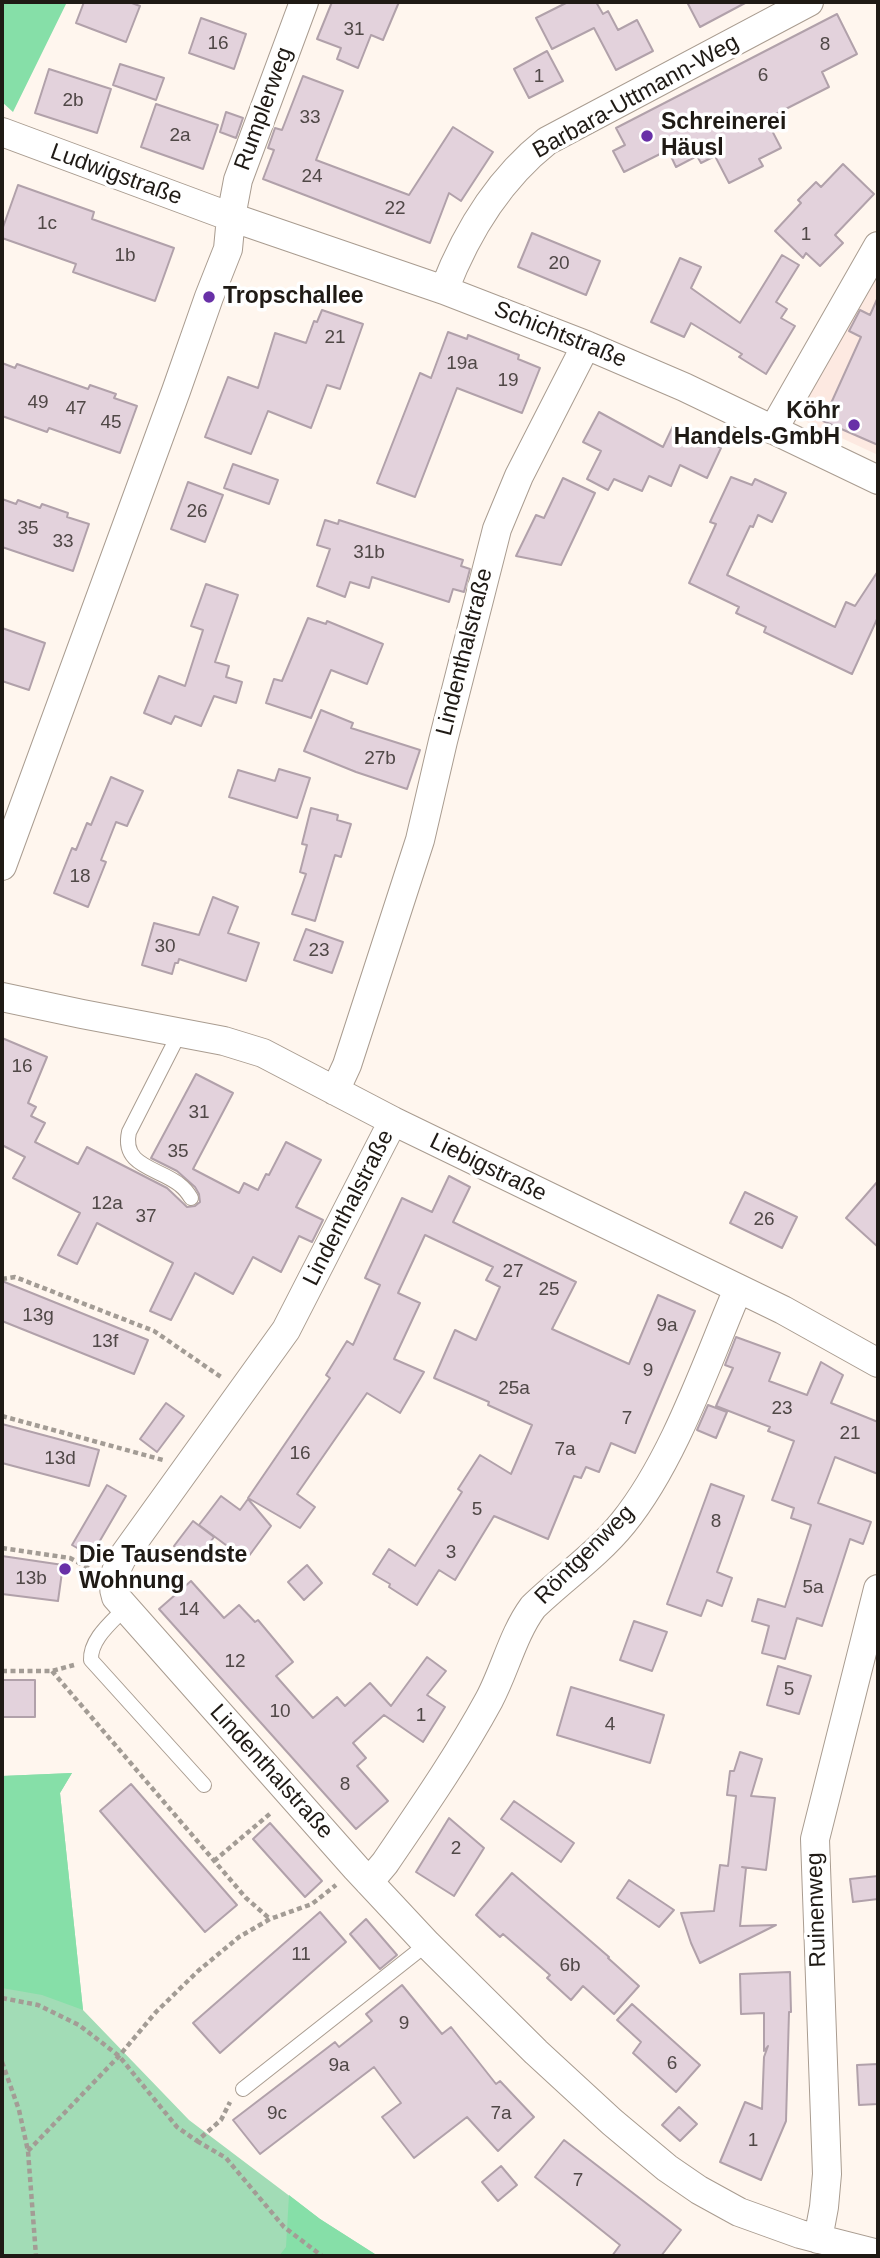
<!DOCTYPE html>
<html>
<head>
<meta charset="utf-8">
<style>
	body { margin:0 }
	#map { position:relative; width:880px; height:2258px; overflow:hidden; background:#fff6ee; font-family:Helvetica,sans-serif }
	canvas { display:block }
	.frame { position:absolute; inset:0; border:4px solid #1f1a15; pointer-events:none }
</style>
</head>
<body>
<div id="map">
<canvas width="880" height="2258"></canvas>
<div class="frame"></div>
</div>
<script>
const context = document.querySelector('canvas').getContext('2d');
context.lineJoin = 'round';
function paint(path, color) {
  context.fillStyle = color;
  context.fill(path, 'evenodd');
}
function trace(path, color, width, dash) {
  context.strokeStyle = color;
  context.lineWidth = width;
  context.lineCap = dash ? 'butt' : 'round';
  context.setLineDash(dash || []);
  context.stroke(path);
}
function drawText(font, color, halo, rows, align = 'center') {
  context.font = font + ' Helvetica,sans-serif';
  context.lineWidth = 7;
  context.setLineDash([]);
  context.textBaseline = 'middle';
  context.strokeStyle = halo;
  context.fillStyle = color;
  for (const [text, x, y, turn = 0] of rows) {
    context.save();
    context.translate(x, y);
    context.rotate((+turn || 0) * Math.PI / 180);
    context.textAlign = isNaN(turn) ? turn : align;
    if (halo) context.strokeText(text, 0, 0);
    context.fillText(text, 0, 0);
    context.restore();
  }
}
paint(new Path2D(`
	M878,273V455L807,422L800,409Z`), '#fde9e1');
paint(new Path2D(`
	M72,1773L60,1793L83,2010L189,2120L320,2219L378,2256H2V1776Z`), '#a2dcb6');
paint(new Path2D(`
	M2,2H67L13,112L2,102Z
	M72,1773L60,1793L83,2010L42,1995L2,1988V1776Z
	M289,2195L320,2219L378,2256H279L286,2247Z`), '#86dfa8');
const building = new Path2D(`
	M84,2H129L140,6L126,42L76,23Z
	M332,2H399L383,40L371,35L358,68L337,59L341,48L317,39Z
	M568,2H596L603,14L608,11L618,30L637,20L653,51L616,70L594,28L552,49L536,18Z
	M687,2H747L700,27Z
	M837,14L857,54L822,72L829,87L766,119L781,148L759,159L763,166L729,183L715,156L701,163L697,156L676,167L668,150L624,172L613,151L625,145L616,128Z
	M201,18L246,34L234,69L189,53Z
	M547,51L563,81L529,98L514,69Z
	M120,64L164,78L156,100L113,85Z
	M49,69L111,89L97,133L35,113Z
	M303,76L343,91L316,160L409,195L453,127L493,152L461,201L449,193L430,243L263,179L274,150L268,148L275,128L282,130Z
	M156,104L218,125L203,169L141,147Z
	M226,112L243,118L236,138L220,132Z
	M843,164L874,194L835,235L843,243L820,266L806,253L803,258L775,231L801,203L798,200L816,182L821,187Z
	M18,185L94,212L92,219L174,248L155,301L73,272L76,264L2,238V230Z
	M532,233L600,261L586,295L518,267Z
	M782,255L799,265L776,302L787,309L781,318L795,326L766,374L739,357L742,354L691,323L684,337L651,322L680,258L701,267L691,288L740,323Z
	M878,297V445L823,421L861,337L849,331L860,310L870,315Z
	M322,310L363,324L340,389L327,385L311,428L268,411L251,454L205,437L228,377L258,388L275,333L306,343L314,321L317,322Z
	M448,332L467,339L468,335L519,355L518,359L540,368L522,413L457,388L415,497L377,483L420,373L431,378Z
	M2,363L15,368L17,364L88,389L90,385L116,394L114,398L137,406L120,453L49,428L47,432L2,416Z
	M599,412L663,447L673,426L721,448L707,478L680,465L671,486L649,476L642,491L614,479L608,490L587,479L601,451L583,442Z
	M233,464L278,480L269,504L224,488Z
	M731,477L752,485L755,479L786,493L772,522L758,515L753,527L750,526L727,575L835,627L846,602L855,606L878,571V617L852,674L764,632L766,627L736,613L739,607L689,583L716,524L710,522Z
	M563,478L595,493L561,565L516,556L536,515L544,518Z
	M188,482L223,495L205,542L171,529Z
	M2,499L16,504L18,500L40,508L42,504L68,513L67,517L89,524L73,571L2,547Z
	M325,520L338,524L339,520L463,560L461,566L470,569L464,592L453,589L449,602L372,577L369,588L350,582L345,597L317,586L330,549L317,545Z
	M206,584L238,595L215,662L229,666L226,677L242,682L236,703L214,696L201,726L175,716L171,724L144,713L159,676L185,686L203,630L191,626Z
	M308,618L326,624L327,621L383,644L367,684L331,670L311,718L266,703L274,679L282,681Z
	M2,628L45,643L29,690L2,681Z
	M321,710L353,723L351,728L420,750L407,789L356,772L304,751Z
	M279,769L310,778L297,818L229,797L238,770L275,781Z
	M111,777L143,791L127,826L116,822L101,860L106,862L88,907L54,893L72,848L76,850L87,823L91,825Z
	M311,808L338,815L337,820L351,824L341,857L335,855L315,921L292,914L306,874L300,872L307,845L302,844Z
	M213,897L238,907L228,933L259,943L246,981L179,959L178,963H175L172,974L142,965L154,923L199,935Z
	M306,929L343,942L332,973L294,960Z
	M2,1038L47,1057L28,1103L36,1107L31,1116L45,1123L35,1142L78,1164L87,1147L167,1188L187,1207L195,1206L200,1202L199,1194L195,1187L177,1171L151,1158L196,1074L233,1093L193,1169L239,1193L244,1183L258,1190L266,1174L269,1175L286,1142L321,1160L296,1207L323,1220L312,1242L299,1236L281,1272L253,1257L233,1294L195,1273L171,1320L150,1311L173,1263L97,1223L77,1264L58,1255L80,1213L13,1178L25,1157L2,1145Z
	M449,1176L470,1187L453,1222L576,1282L552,1329L629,1364L658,1295L695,1311L635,1453L611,1443L599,1472L586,1467L581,1478L574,1476L548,1539L494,1516L455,1580L439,1570L417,1605L389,1587L390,1584L373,1574L389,1549L415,1566L462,1492L458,1489L480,1455L511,1474L532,1425L488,1405L489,1402L434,1378L455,1330L476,1340L500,1287L486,1280L493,1267L425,1235L398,1293L420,1303L394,1359L424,1372L400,1413L367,1393L297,1494L315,1507L300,1528L248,1498L330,1378L326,1375L347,1341L353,1345L380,1285L365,1278L402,1198L432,1212Z
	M878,1181V1247L846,1218Z
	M745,1192L797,1217L782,1248L730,1223Z
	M2,1281L148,1340L134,1374L2,1321Z
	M736,1337L780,1353L769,1381L807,1395L821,1362L843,1375L831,1403L878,1422V1474L835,1457L818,1503L871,1522L863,1544L850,1539L822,1626L797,1618L785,1659L762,1653L769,1626L752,1621L758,1599L785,1607L811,1525L791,1518L794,1508L772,1500L794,1441L768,1431L770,1427L716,1406L733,1368L725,1365Z
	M166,1403L184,1416L157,1452L140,1439Z
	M708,1405L727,1412L716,1438L697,1430Z
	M2,1424L99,1450L89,1486L2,1463Z
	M711,1484L744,1496L717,1572L732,1578L722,1606L707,1600L701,1616L667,1604Z
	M107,1485L126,1496L91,1556L72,1545Z
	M221,1496L240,1510L248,1499L271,1526L246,1560L199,1525Z
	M193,1521L214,1537L194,1564L174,1546Z
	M2,1556L63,1565L58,1601L2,1594Z
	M307,1565L322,1583L304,1600L288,1582Z
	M191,1581L224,1618L239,1605L255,1622L258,1620L293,1662L276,1676L313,1718L337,1697L345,1706L370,1683L391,1706L427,1657L446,1671L427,1695L445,1707L423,1742L384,1715L353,1743L366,1758L357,1766L388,1801L356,1829L159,1609Z
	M634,1621L667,1632L652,1671L620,1660Z
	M778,1666L811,1676L799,1714L767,1705Z
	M2,1680H35V1717H2Z
	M571,1687L664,1715L650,1763L557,1735Z
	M740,1752L762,1759L751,1796L775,1798L766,1870L742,1867L746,1868L740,1926L776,1925L700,1963L691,1943L681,1913L714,1911L720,1865L728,1866L736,1796L727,1795L730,1771H734Z
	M131,1784L237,1905L205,1932L100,1811Z
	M514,1801L574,1843L561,1862L501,1819Z
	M449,1818L484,1848L454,1896L416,1872Z
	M270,1823L322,1881L305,1897L253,1839Z
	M512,1873L609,1957L608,1958L639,1986L614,2014L583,1986L571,2000L547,1978L550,1975L503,1934L500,1937L476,1915Z
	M878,1876V1899L853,1902L850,1879Z
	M629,1880L674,1910L659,1927L617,1898Z
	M320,1912L346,1942L220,2053L193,2023Z
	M366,1919L397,1955L380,1969L350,1934Z
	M790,1972L791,2012H789L786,2121L761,2180L720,2162L745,2102L762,2109L764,2057L768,2046L764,2051V2013L741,2014L740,1974Z
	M402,1985L442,2034L451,2027L496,2084L500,2081L534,2117L498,2151L467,2117L414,2158L382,2117L401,2103L374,2067L260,2154L233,2120L335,2042L339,2047L372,2021L366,2014Z
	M632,2004L700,2065L676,2092L633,2053L641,2042L617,2020Z
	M878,2064V2104L859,2105L857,2065Z
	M679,2107L697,2124L680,2141L662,2125Z
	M564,2140L681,2230L661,2256H612L620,2245L535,2177Z
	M501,2166L517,2185L498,2201L482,2182Z`);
paint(building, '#e3d2dc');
trace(building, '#b1a1aa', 2);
const lane = new Path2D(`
	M180,1032L129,1132C121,1167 160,1168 180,1185C184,1188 188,1193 191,1198
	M125,1608C112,1622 90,1639 91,1660L204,1785
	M243,2089L427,1944`);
const street = new Path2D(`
	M2,132L231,217L444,290L586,345L684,387L878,480
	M444,290C466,233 499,179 547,141L809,2
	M773,430L878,246
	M2,866L176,391L209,297L228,249L231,217L238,180L304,2
	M2,997L82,1014L224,1041L263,1053L393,1121L783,1310L878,1363
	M335,1091L347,1065L420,840L443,741L497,529L519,476L586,345
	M393,1121L286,1330L122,1558C115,1571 111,1582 116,1597L356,1868L427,1944L536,2052L612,2122L667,2168L699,2190L739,2212L800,2234L878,2254
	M369,1882L385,1863C421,1810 458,1757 489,1700C505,1670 513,1634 533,1607C562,1579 597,1555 623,1523C674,1460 706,1364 738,1289
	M818,2239L824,2207L827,2174L815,1839L878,1589`);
trace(lane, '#a99c90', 16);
trace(street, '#a99c90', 30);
trace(new Path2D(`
	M2,1279L15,1277L154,1331L221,1377
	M2,1416L163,1460
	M2,1548L70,1558L90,1569
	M2,1671H52L74,1665
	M52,1671L246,1898L270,1919
	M214,1861L272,1812
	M2,1998L38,2005L79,2025L119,2056L177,2127L197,2141L221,2120L230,2102
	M2,2062L19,2110L28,2151L36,2256
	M197,2141L226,2158L284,2227L322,2256
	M28,2151L119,2056L156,2012L198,1971L239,1937L270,1919L312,1904L336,1885`), '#a39c95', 4.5, [5, 3.5]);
trace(lane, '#fff', 14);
trace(street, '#fff', 28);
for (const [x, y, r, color] of [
	[647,136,7,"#6830a7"],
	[209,297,7,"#6830a7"],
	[854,425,7,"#6830a7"],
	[65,1569,7,"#6830a7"]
]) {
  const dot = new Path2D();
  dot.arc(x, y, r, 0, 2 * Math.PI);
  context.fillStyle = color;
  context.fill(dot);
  trace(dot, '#fff', 2.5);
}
drawText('19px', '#504847', null, [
	["31",354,30],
	["16",218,44],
	["8",825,45],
	["6",763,76],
	["1",539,77],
	["2b",73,101],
	["33",310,118],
	["2a",180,136],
	["24",312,177],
	["22",395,209],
	["1c",47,224],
	["1",806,235],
	["1b",125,256],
	["20",559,264],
	["21",335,338],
	["19a",462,364],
	["19",508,381],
	["49",38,403],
	["47",76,409],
	["45",111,423],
	["26",197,512],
	["35",28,529],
	["33",63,542],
	["31b",369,553],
	["27b",380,759],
	["18",80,877],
	["30",165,947],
	["23",319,951],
	["16",22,1067],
	["31",199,1113],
	["35",178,1152],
	["12a",107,1204],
	["37",146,1217],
	["26",764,1220],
	["27",513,1272],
	["25",549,1290],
	["13g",38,1316],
	["9a",667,1326],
	["13f",105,1342],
	["9",648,1371],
	["25a",514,1389],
	["23",782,1409],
	["7",627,1419],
	["21",850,1434],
	["7a",565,1450],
	["16",300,1454],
	["13d",60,1459],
	["5",477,1510],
	["8",716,1522],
	["3",451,1553],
	["13b",31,1579],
	["5a",813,1588],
	["14",189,1610],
	["12",235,1662],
	["5",789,1690],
	["10",280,1712],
	["1",421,1716],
	["4",610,1725],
	["8",345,1785],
	["2",456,1849],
	["11",301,1955],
	["6b",570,1966],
	["9",404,2024],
	["6",672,2064],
	["9a",339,2066],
	["9c",277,2114],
	["7a",501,2114],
	["1",753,2141],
	["7",578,2181]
]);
drawText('23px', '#1f1a15', '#fff', [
	["Barbara-Uttmann-Weg",636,97,-29],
	["Rumplerweg",264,109,-70],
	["Ludwigstraße",116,175,20],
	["Schichtstraße",560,335,22],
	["Lindenthalstraße",465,652,-76],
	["Liebigstraße",488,1168,26],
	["Lindenthalstraße",349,1208,-63],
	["Röntgenweg",585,1555,-45],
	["Lindenthalstraße",271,1772,48],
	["Ruinenweg",817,1910,-92]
]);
drawText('bold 23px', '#1f1a15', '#fff', [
	["Schreinerei",661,123],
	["Häusl",661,149],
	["Tropschallee",223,297],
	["Köhr",840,412,"right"],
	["Handels-GmbH",840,438,"right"],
	["Die Tausendste",79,1556],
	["Wohnung",79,1582]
], 'left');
</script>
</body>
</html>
